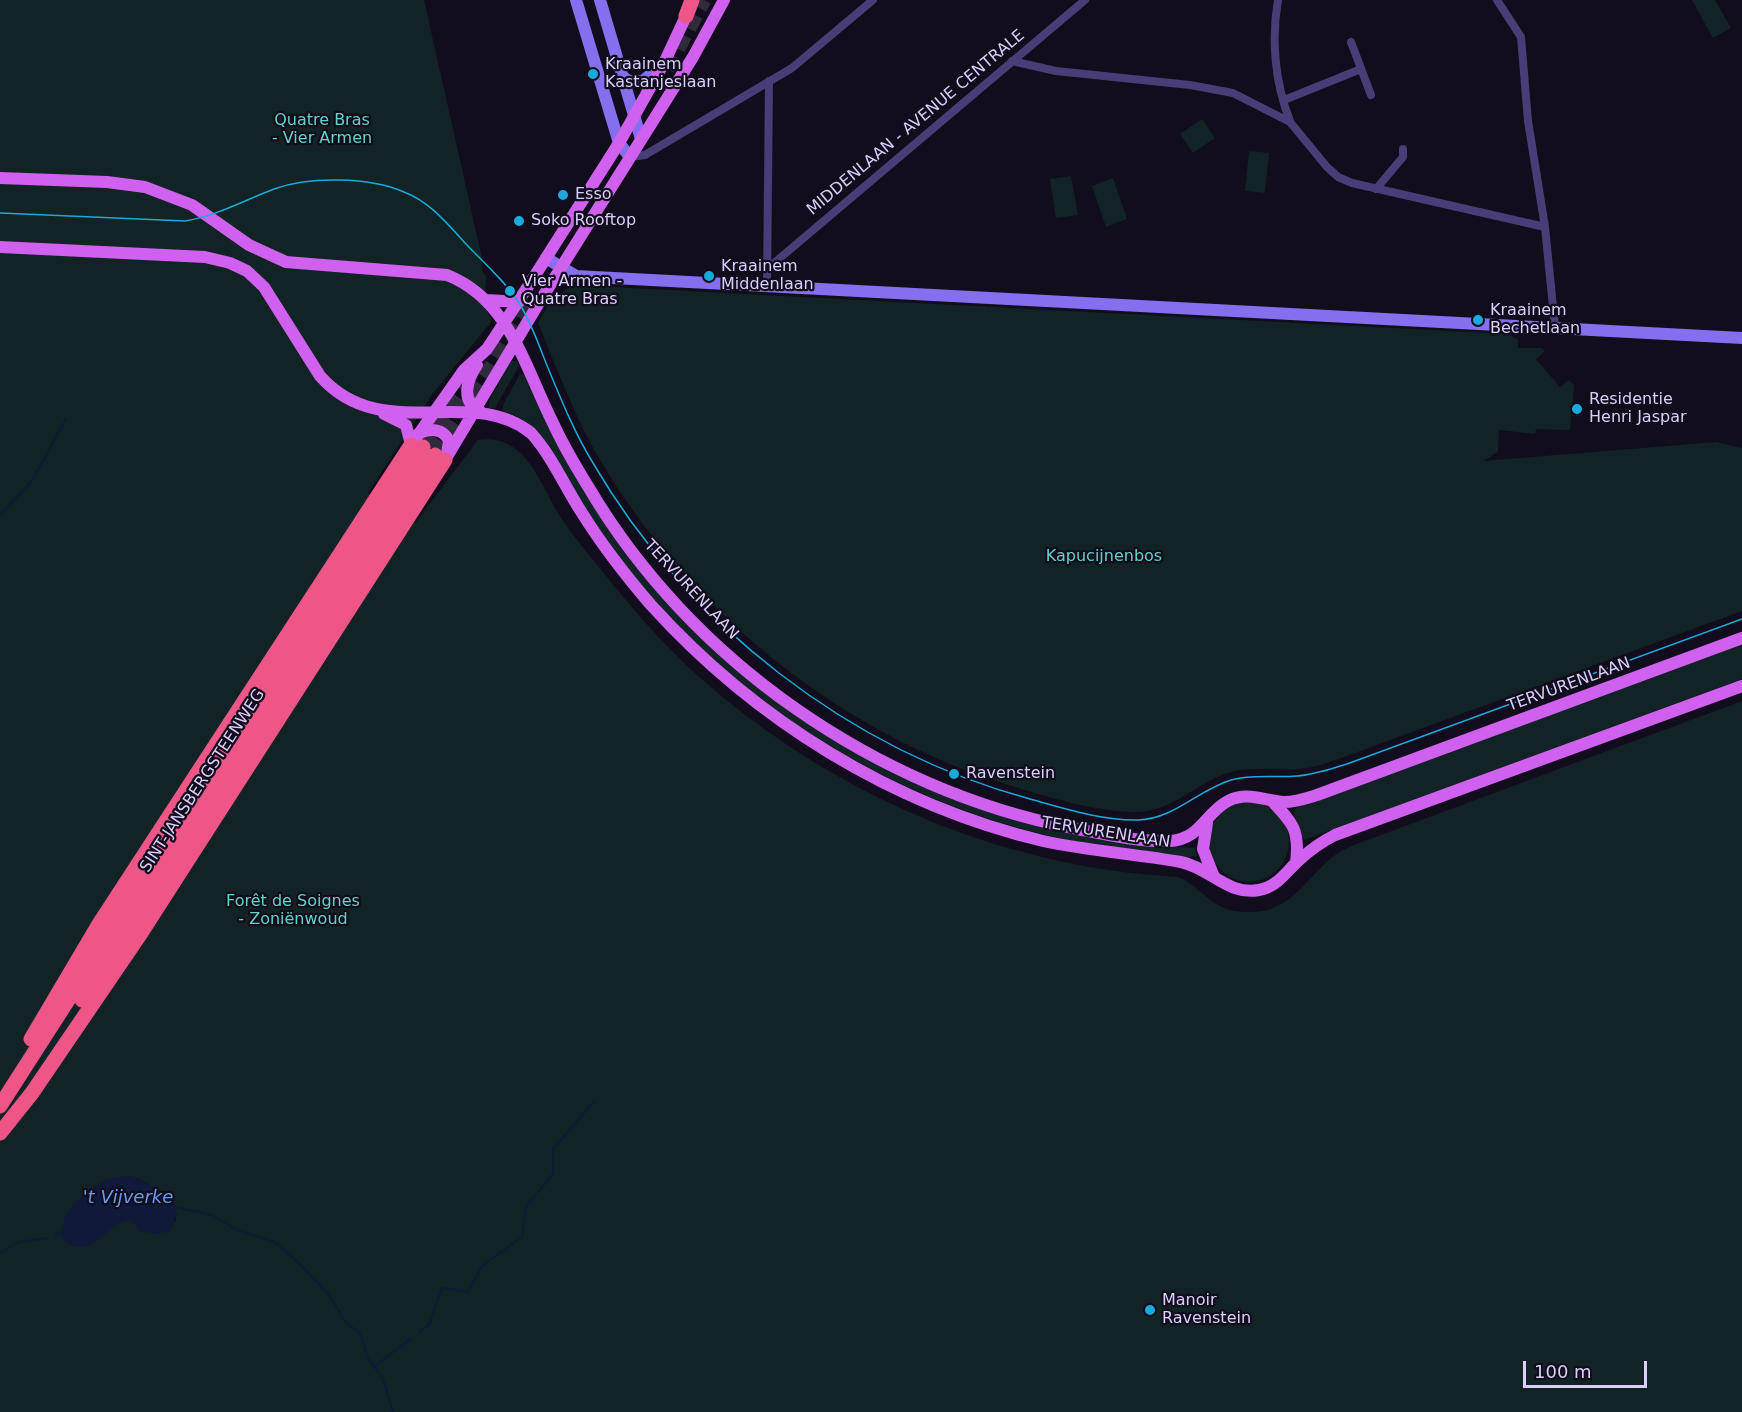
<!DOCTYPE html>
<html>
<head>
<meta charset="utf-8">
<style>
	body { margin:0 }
	#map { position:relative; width:1742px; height:1412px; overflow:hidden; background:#120d1c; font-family:"DejaVu Sans",sans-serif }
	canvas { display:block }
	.scale { position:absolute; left:1523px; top:1361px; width:124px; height:27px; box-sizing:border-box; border:3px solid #dacefa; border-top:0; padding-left:8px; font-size:18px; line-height:21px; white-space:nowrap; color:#dacefa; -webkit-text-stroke:4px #120d1c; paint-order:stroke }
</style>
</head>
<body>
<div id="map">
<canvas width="1742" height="1412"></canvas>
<div class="scale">100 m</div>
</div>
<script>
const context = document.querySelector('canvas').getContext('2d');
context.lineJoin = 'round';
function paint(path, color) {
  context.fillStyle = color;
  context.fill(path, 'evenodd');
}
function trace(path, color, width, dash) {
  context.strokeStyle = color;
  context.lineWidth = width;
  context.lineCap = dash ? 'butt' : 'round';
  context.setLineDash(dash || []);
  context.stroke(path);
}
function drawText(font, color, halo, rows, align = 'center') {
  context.font = font + ' "DejaVu Sans",sans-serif';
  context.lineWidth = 4.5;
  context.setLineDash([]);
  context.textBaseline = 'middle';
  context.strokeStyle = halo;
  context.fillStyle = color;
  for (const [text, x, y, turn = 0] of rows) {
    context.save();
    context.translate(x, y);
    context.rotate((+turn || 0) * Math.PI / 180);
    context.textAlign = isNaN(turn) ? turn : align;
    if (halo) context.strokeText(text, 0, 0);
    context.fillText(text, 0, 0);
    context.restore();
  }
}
paint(new Path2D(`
	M0,0H424L482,258V271L486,276L485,307L492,321L433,393L368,493L415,523L478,440C491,438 502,440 513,447C534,460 549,500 563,521C573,535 583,548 594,561C622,596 651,631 684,663C819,789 994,867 1178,877C1196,884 1207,901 1224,908C1233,912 1242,912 1252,912C1290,911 1304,882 1330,859C1337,853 1346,849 1354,845L1742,701V1412H0ZM129,1176L139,1179L173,1198L176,1221L140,1231L132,1220H124L113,1225Z
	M1692,0H1715L1731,28L1713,38Z
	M1202,119L1215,138L1193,153L1180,134Z
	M1249,151L1269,153L1265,193L1245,191Z
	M1071,176L1078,215L1056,218L1050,179Z
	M1113,178L1127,219L1106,227L1092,186Z
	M574,285L1508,334L1518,340V348H1542L1545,351L1536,359L1560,387L1569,380L1574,385L1570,430L1536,429L1535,434L1499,430L1498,452L1483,461L1716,442L1742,448V611L1344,757C1329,762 1315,768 1299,769C1275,771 1250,766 1227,773C1195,784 1173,811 1137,812C1096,813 1035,793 996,781C832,727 688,608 600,460C575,418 557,369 538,323L553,297Z
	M511,361H517L519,366L495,408H489V401Z
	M520,374L524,375L555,440L606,524L638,567L734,666L954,798L1157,845L1195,848L1197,856C1165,861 1121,850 1089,844C902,810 735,707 619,557C602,534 586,510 571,485C553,454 540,422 503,411V405Z
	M1742,643V679L1304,840L1293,812L1297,807Z
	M1209 842a40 40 0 1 1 80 0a40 40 0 1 1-80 0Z`), '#112325');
paint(new Path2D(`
	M129,1176L139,1179L173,1198L177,1214L170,1231L157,1234L140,1231L132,1220C108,1218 91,1266 62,1238C56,1217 88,1187 105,1180C112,1177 121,1177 129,1176Z`), '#0f1939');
trace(new Path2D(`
	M0,515L32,481L66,419
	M538,1192L553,1174V1149L595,1100
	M176,1207L212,1215L237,1230L275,1242L299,1263L330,1296L344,1320L360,1334L368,1358L383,1379L393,1412
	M55,1235L61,1232
	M0,1253L19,1242L47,1238
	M419,1332L429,1325L442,1288L468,1292L482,1266L522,1237L526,1206L536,1194
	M375,1366L410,1339`), '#0f1939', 2);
trace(new Path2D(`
	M667,69L704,0
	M423,447L473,375
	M435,455L536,296`), '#302a3d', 15, [15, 8]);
trace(new Path2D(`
	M1278,0C1271,40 1275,83 1290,121
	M1497,0L1521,37L1528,121L1545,227L1555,327
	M1351,42L1371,95
	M1012,61L1056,71L1190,85L1233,93L1290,122L1327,167L1338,177L1352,183L1545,227
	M1284,100L1361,69
	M630,157L645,155L792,68L873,0
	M1376,189L1403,157V149
	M767,269L1085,0
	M767,286L769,81`), '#483d76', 8);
trace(new Path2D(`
	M576,0L619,143L630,157
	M600,0L641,139
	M623,77L631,82L643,81L660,66
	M546,258L576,276L1742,338`), '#866fef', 12);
trace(new Path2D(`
	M0,178L107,182L145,187L192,205L249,245L286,262L447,275C510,300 525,368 553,423C563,445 576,467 589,488C691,661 877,790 1073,828C1104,834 1137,842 1169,841C1200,840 1205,813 1228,801C1248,791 1264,801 1284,802C1295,802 1307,798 1317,795L1742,638
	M0,247L205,257L230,263L247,271L264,287L320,376C382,446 470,384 531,433C552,456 565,487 582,513C602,545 626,576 651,605C755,720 892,805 1043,841C1089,851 1136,854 1181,862C1210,868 1228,896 1259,890C1277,887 1286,872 1298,861C1310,850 1321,842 1335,835L1742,686
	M487,300L519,302
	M477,365C467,380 460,401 480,411
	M384,414L406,425L411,445
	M418,434C430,428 443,428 449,441L447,454
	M411,445L464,370L487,349L527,288L619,143L665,61L686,16
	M445,460L537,306L693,57L724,0
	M1271,800C1293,823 1300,830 1296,863
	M1207,823L1203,849L1214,877`), '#cf61ee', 12);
trace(new Path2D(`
	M686,16L692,0
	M82,1000L435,455
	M31,1039L99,924L411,445
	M0,1106L423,447
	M0,1133L32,1093L141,933L445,460`), '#ed5687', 15);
trace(new Path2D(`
	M0,213L185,221C216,216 245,200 274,189C309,176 370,177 404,192C430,202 447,223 465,243C483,262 505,281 519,303C531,322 538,343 546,363C560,397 574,432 593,463C687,624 849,750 1030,799C1063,808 1103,821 1138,820C1174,819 1198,790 1231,780C1252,774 1275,778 1297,776C1314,775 1330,769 1347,764L1742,619`), '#18aadb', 1.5);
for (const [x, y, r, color] of [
	[593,74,6,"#18aadb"],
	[563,195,6,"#18aadb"],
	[519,221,6,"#18aadb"],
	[709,276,6,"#18aadb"],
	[510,291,6,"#18aadb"],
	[1478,320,6,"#18aadb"],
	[1577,409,6,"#18aadb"],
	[954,774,6,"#18aadb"],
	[1150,1310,6,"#18aadb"]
]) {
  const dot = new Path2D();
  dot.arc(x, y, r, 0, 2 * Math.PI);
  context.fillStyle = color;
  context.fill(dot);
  trace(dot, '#120d1c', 2);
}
drawText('16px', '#dacefa', '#120d1c', [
	["Kraainem",605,65],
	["Kastanjeslaan",605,83],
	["Esso",575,195],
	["Soko Rooftop",531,221],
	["Kraainem",721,267],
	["Middenlaan",721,285],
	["Vier Armen -",522,282],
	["Quatre Bras",522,300],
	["Kraainem",1490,311],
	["Bechetlaan",1490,329],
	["Residentie",1589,400],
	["Henri Jaspar",1589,418],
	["Ravenstein",966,774],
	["Manoir",1162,1301],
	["Ravenstein",1162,1319]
], 'left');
drawText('16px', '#63d1c6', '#120d1c', [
	["Quatre Bras",322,121],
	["- Vier Armen",322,139],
	["Kapucijnenbos",1104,557],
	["Forêt de Soignes",293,902],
	["- Zoniënwoud",293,920]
]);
drawText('16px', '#dacefa', '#120d1c', [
	["MIDDENLAAN - AVENUE CENTRALE",916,123,-40],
	["TERVURENLAAN",691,590,47],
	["TERVURENLAAN",1569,685,-20],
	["SINT-JANSBERGSTEENWEG",203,781,-57],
	["TERVURENLAAN",1106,833,9]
]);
drawText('italic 18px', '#679bee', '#120d1c', [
	["'t Vijverke",128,1198]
]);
</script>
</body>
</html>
